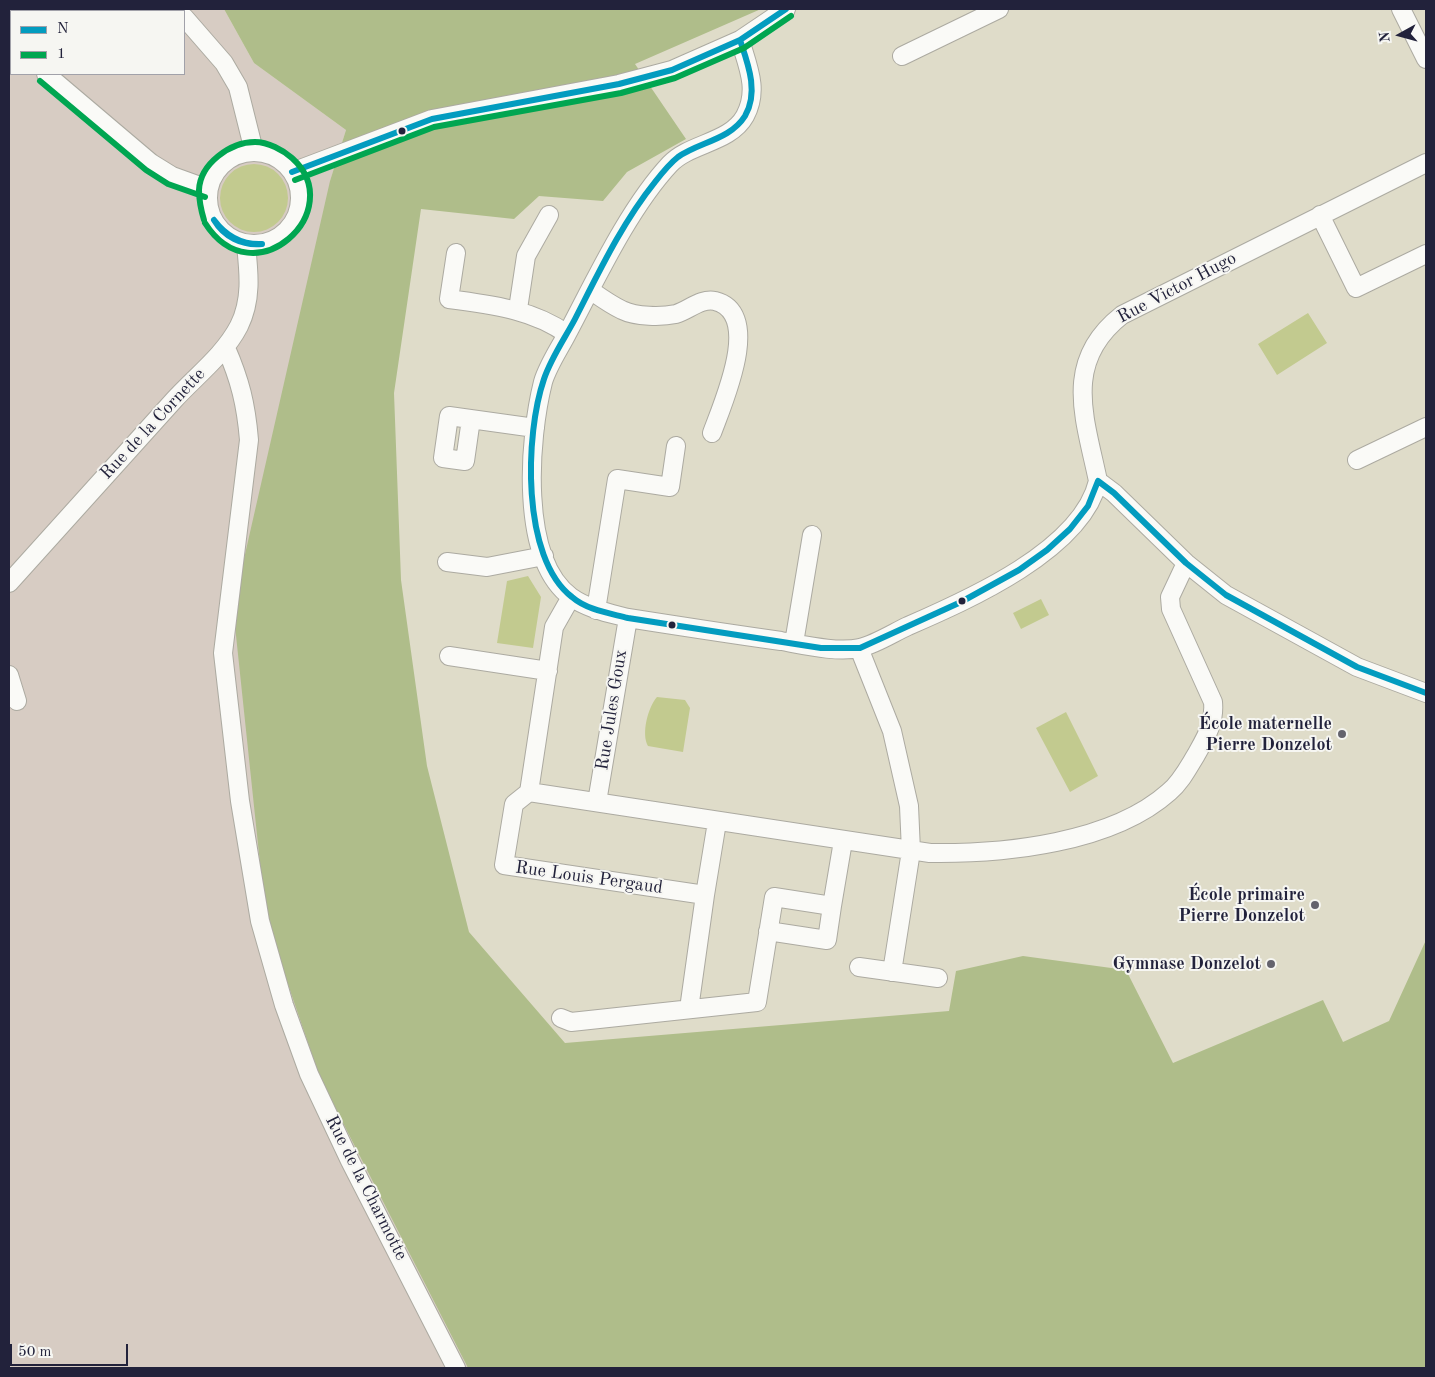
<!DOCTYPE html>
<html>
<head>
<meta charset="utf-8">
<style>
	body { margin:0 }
	#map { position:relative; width:1435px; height:1377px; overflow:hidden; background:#dfdcc9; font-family:"Old Standard TT",serif }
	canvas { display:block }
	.frame { position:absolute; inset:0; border:10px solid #22223b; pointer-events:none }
	.legend { position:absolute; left:10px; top:10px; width:175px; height:65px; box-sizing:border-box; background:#f6f6f2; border:1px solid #a1a1a9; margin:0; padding:6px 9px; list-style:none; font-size:15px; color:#22223b }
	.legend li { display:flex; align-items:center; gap:10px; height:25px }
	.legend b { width:25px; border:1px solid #a1a1a9 }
	.north { position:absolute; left:1375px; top:10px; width:50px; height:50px; -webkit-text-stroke:4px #f6f6f2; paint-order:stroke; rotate:263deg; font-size:14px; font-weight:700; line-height:20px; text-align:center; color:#22223b }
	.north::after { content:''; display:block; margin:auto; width:18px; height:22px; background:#22223b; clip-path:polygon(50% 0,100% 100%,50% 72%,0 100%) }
	.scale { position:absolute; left:10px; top:1344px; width:118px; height:22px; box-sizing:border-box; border:2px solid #22223b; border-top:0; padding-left:6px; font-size:15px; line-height:18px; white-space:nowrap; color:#22223b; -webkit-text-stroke:4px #f6f6f2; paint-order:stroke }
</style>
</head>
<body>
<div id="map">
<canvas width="1435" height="1377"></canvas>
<div class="frame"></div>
<ul class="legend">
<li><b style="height:6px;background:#039cbf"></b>N</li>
<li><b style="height:6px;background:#00a651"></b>1</li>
</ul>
<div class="north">N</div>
<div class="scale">50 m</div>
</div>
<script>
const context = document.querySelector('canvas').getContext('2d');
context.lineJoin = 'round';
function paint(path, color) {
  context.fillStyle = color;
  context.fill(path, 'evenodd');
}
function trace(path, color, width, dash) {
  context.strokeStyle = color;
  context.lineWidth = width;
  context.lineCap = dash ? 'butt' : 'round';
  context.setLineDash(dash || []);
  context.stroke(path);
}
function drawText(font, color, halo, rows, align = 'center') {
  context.font = font + ' "Old Standard TT",serif';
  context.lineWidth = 4;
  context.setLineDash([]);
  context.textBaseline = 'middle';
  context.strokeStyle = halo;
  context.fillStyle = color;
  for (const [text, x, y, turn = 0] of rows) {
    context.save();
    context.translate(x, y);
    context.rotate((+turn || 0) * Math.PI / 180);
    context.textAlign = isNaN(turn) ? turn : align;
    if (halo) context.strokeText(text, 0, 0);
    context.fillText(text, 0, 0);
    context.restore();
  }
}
paint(new Path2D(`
	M9,9H224L254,63L346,130L330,181L320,1078L468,1368H9ZM11,11H184V74H11Z`), '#d7ccc3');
paint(new Path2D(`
	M220 198a34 34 0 1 1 68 0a34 34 0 1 1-68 0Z
	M1308,313L1327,343L1277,375L1258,344Z
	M528,576L541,597L533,648L497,643L507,581Z
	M1041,599L1049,615L1021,629L1013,613Z
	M657,697L685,700L690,708L683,752L648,746C641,734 648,707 657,697Z
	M1066,712L1098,776L1070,792L1036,728Z`), '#c2ca8f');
paint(new Path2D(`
	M224,9H761L635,64L686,139L627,172L603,201L539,196L514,219L421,209L394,393L401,580L427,766L469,932L565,1043L949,1011L956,971L1023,956L1126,970L1173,1063L1323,1000L1343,1042L1389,1021L1426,940V1368H468L320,1078L266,920L233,607L330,181L346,130L254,63Z`), '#afbd8a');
const minor = new Path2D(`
	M1401,9L1426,59
	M184,17L224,63L238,87L254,151
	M9,38L11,41
	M740,40C748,67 759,90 745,116C730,143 690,143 670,164C629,208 596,279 568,332C560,348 548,365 543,382C529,438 519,559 571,597C588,609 609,613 628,618C679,626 730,634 781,641C804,645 837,653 860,648C876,644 893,633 908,626C968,600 1082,550 1098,481
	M902,56L999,9
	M46,74L151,163L172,176L208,189
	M208 198a46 46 0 1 1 92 0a46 46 0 1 1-92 0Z
	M1426,163L1122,315C1062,362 1085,418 1098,481L1114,493L1186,563L1226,595L1357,667L1426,693
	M292,172L432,119L619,84L672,70L740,40L786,9
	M1320,215L1356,288L1426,254
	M456,253L449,299C491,305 532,309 567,334
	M590,290C600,297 611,305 622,310C636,317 662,317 676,314C689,310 701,298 715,301C764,313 722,405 712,433
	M518,309L526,256L549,215
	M226,348C240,380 246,404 249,440L223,653L240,801L260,921L284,1005L309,1074L350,1161L456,1368
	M471,419L465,461L443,458L449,416L535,428
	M1357,460L1426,427
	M447,562L487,567L544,556
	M9,583C64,522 119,461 174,400C196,376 224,355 239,326C252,300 249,273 246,245
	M596,610L617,479L670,487L676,446
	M794,643L812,535
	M859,648L892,731L909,806L911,851L892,972
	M449,656L548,671
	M9,675L17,701
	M529,792L554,627L571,597
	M597,802L628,618
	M717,822L705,895L504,865L514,804L529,792L930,853C1005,854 1112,843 1169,792C1181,782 1188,768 1196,755C1206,737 1215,723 1213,702L1171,609L1170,597L1186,563
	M768,931L827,940L832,906
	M859,967L938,978
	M689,1009L705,895
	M561,1018L571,1022L757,1002L774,897L832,906L843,841`);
trace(minor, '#acaaa1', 20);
trace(minor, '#fafaf7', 18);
trace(new Path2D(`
	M740,40C748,64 759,92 745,116C730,140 699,142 678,157C669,164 662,173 655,182C622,223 599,272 575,319C565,338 551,358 544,379C525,434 521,558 572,597C587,610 609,613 628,618L821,648H860L961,602L1019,570L1047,550L1070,529L1088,506L1098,481
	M292,172L432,119L619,84L672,70L740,40L786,9
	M214,220C226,236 241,245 262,244
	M214,220C224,237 242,246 262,244
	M1098,481L1114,493L1186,563L1226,595L1357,667L1426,693`), '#039cbf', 6);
trace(new Path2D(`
	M40,81L146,170L168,184L205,197
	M295,180L434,127L621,93L675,78L744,48L791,16
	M204,220C201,210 199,200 199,190C200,164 230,142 255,142C268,142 283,150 292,158C350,210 254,300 205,223`), '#00a651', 6);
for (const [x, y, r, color] of [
	[402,131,4.5,"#22223b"],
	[962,601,4.5,"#22223b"],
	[672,625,4.5,"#22223b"],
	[1342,734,5,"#64636d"],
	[1315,905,5,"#64636d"],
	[1271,964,5,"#64636d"]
]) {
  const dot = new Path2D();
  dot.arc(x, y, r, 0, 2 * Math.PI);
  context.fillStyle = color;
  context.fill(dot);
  trace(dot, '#f6f6f2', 2);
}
drawText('18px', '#22223b', '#f6f6f2', [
	["Rue Victor Hugo",1177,288,-28],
	["Rue de la Cornette",153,424,-47],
	["Rue Jules Goux",612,710,-81],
	["Rue Louis Pergaud",589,878,8],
	["Rue de la Charmotte",366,1188,63]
]);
drawText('bold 18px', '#22223b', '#f6f6f2', [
	["École maternelle",1332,724],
	["Pierre Donzelot",1332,745],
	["École primaire",1305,895],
	["Pierre Donzelot",1305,916],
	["Gymnase Donzelot",1261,964]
], 'right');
</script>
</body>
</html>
